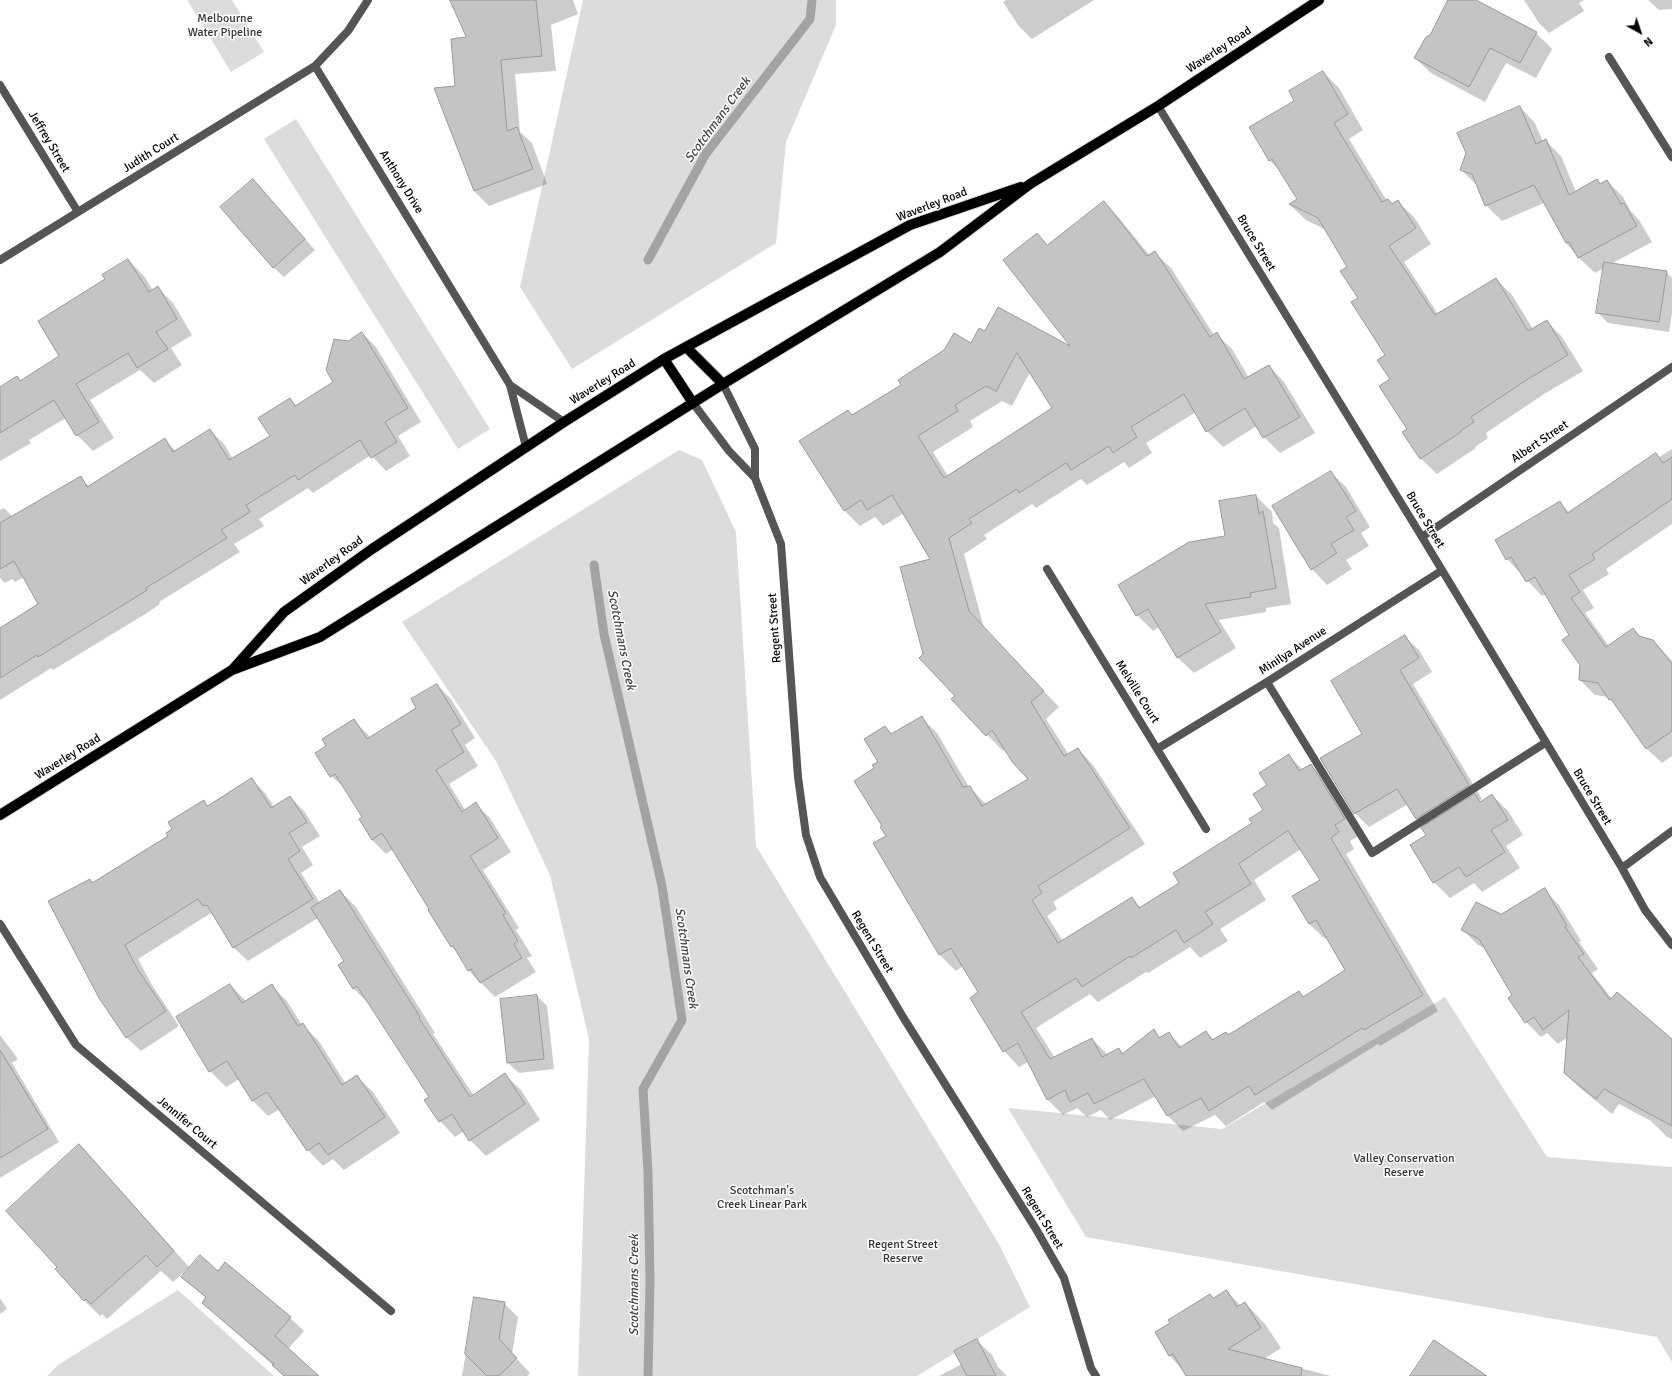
<!DOCTYPE html>
<html>
<head>
<meta charset="utf-8">
<style>
	body { margin:0 }
	#map { position:relative; width:1672px; height:1376px; overflow:hidden; background:#fff; font-family:Signika,sans-serif }
	canvas { display:block }
	.north { position:absolute; left:1620px; top:12px; width:40px; height:40px; -webkit-text-stroke:3px #fff; paint-order:stroke; rotate:140deg; font-size:11px; font-weight:700; line-height:16px; text-align:center; color:#000 }
	.north::after { content:''; display:block; margin:auto; width:14px; height:18px; background:#000; clip-path:polygon(50% 0,100% 100%,50% 72%,0 100%) }
</style>
</head>
<body>
<div id="map">
<canvas width="1672" height="1376"></canvas>
<div class="north">N</div>
</div>
<script>
const context = document.querySelector('canvas').getContext('2d');
context.lineJoin = 'round';
function paint(path, color) {
  context.fillStyle = color;
  context.fill(path, 'evenodd');
}
function trace(path, color, width, dash) {
  context.strokeStyle = color;
  context.lineWidth = width;
  context.lineCap = dash ? 'butt' : 'round';
  context.setLineDash(dash || []);
  context.stroke(path);
}
function drawText(font, color, halo, rows, align = 'center') {
  context.font = font + ' Signika,sans-serif';
  context.lineWidth = 3;
  context.setLineDash([]);
  context.textBaseline = 'middle';
  context.strokeStyle = halo;
  context.fillStyle = color;
  for (const [text, x, y, turn = 0] of rows) {
    context.save();
    context.translate(x, y);
    context.rotate((+turn || 0) * Math.PI / 180);
    context.textAlign = isNaN(turn) ? turn : align;
    if (halo) context.strokeText(text, 0, 0);
    context.fillText(text, 0, 0);
    context.restore();
  }
}
paint(new Path2D(`
	M187,0H232L264,52L231,72Z
	M583,0H836V25L786,142L776,243L572,369L520,287Z
	M296,119L490,429L458,449L264,139Z
	M679,450L702,460L736,532L756,846L999,1244L1030,1307L917,1376H578L589,1039L550,875L496,761L402,622Z
	M1445,997L1547,1157L1672,1167V1362L1657,1337L1086,1237L1008,1108L1222,1129Z
	M178,1290L274,1376H47L58,1365Z`), '#dcdcdc');
paint(new Path2D(`
	M451,0H573L578,14L551,25L556,71L515,74L520,132L532,143L547,184L489,206L474,191L456,87L467,38Z
	M1006,0H1094L1032,39L1018,25L1003,2Z
	M1449,0H1474L1536,33L1552,49L1536,78L1506,63L1485,102L1431,73L1415,58L1430,35Z
	M1524,0H1584L1579,3L1584,11L1549,33L1539,23Z
	M1648,0H1672V9L1659,10Z
	M1323,72L1339,88L1363,130L1349,139L1387,201L1388,200L1393,205L1398,202L1414,217L1431,244L1404,262L1438,314L1496,279L1512,295L1533,329L1547,321L1562,337L1583,371L1544,394L1486,433L1488,438L1475,447L1476,448L1437,474L1421,459L1403,432L1408,429L1391,380L1387,355L1359,298L1349,267L1326,230L1306,220L1290,205L1298,200L1281,171L1269,160L1296,101Z
	M1520,107L1535,123L1543,142L1546,141L1561,156L1576,192L1597,180L1601,184L1607,181L1623,197L1630,210L1639,220L1652,242L1611,264L1666,272L1672,278V313L1669,332L1608,323L1598,313L1604,268L1595,273L1579,258L1566,243L1544,203L1502,221L1486,205L1478,186L1461,170Z
	M253,180L315,250L284,277L273,267Z
	M1104,202L1119,218L1150,256L1155,253L1171,268L1214,335L1216,334L1232,349L1249,378L1269,366L1284,382L1315,433L1280,453L1264,437L1257,426L1223,447L1207,431L1196,412L1146,443L1152,453L1129,468L1124,462L1087,485L1081,479L1036,508L1032,504L984,535L987,539L964,554L984,628L1059,707L1046,719L1069,755L1078,749L1093,765L1145,844L1053,902L1057,909L1047,916L1063,941L1132,898L1141,908L1181,884L1254,824L1264,810L1268,785L1288,755L1303,770L1311,765L1326,781L1360,835L1350,841L1354,849L1346,854L1438,1011L1380,1046L1378,1044L1272,1110L1264,1102L1226,1126L1215,1115L1183,1131L1167,1115L1156,1096L1110,1120L1101,1110L1087,1117L1077,1108L1063,1115L1047,1099L1028,1062L1019,1067L1004,1051L980,993L963,966L956,971L940,955L914,913L915,912L883,827L876,768L879,762L885,727L892,734L921,717L937,733L969,787L987,805L1029,779L1005,749L1003,751L952,699L957,696L924,654L932,559L904,513L883,526L875,517L860,526L845,511L800,442L848,411L853,416L972,344L986,333L1074,349L1037,235L1048,246ZM1030,372L1053,408L948,476L933,452L973,427L970,421L1002,401L1012,406ZM1301,849L1321,880L1309,924L1325,939L1328,938L1347,970L1304,998L1299,992L1228,1036L1214,1040L1206,1032L1182,1047L1169,1033L1161,1038L1154,1031L1123,1054L1119,1049L1108,1055L1092,1039L1055,1058L1036,1028L1090,994L1098,1002L1146,972L1148,973L1190,947L1200,958L1228,941L1220,929L1266,900L1254,880Z
	M128,260L144,276L153,291L158,288L173,303L192,335L171,348L182,365L154,383L140,370L90,400L114,438L93,451L77,435L66,418L29,440L31,443L0,461V388L17,378L21,381L61,357L107,280Z
	M362,333L376,347L421,422L398,436L410,456L386,471L371,455L313,493L308,488L259,519L264,526L234,544L240,552L159,602L160,604L147,613L53,670L51,668L0,700V629L39,605L24,577L15,582L12,579L5,583L0,578V510L4,508L13,517L80,478L90,487L164,440L176,451L210,430L224,444L233,459L271,436L290,399L297,406L335,382L349,342Z
	M1672,449V524L1606,569L1609,574L1583,590L1594,608L1585,613L1609,646L1633,629L1642,638L1653,640L1672,661V756L1662,763L1647,749L1618,707L1608,697L1595,695L1580,680L1581,665L1571,635L1546,594L1542,596L1507,559L1559,502L1570,513Z
	M1330,472L1346,487L1370,527L1361,533L1369,546L1346,560L1352,569L1327,585L1312,569Z
	M1256,496L1272,512L1273,523L1279,528L1291,604L1266,608V612L1219,620L1236,648L1194,673L1178,658L1159,627L1153,631L1137,615L1226,537Z
	M1405,637L1419,650L1432,672L1413,684L1482,799L1478,802L1479,803L1492,795L1508,811L1523,835L1506,846L1520,868L1482,892L1474,883L1450,898L1434,882L1425,827L1416,818L1408,804L1369,827L1355,813L1364,734Z
	M437,685L451,699L475,738L465,745L478,766L449,784L465,810L476,804L490,818L511,852L483,870L519,928L516,930L532,956L527,958L536,972L495,997L468,970L457,952L452,946L393,849L386,854L372,840L363,818L346,789L331,776L328,746L354,720L371,738L418,708Z
	M251,779L265,793L274,807L290,797L304,811L320,836L302,847L313,865L301,873L320,903L340,891L356,907L435,1033L433,1034L474,1096L505,1075L521,1090L540,1120L486,1156L470,1140L464,1131L455,1137L440,1121L431,1097L369,1004L353,988L346,961L318,918L248,961L234,948L216,918L211,913L138,959L152,985L179,1026L141,1051L127,1038L100,997L90,880L94,884L169,836L174,829L204,802L208,806Z
	M1544,890L1559,905L1581,941L1579,942L1598,969L1592,973L1612,999L1672,1040V1139L1667,1137L1651,1121L1619,1104L1612,1114L1580,1088L1565,1073L1568,1037L1558,1044L1547,1033L1541,1037L1526,1022L1509,998L1513,995L1486,949L1478,945L1463,930L1501,915Z
	M230,985L246,1001L271,986L287,1001L302,1025L318,1040L346,1084L357,1077L373,1092L400,1133L344,1170L333,1159L323,1166L308,1150L280,1109L268,1116L253,1101L239,1079L226,1087L210,1071Z
	M537,996L547,1006L554,1069L519,1073L508,1063Z
	M0,1035L18,1059L12,1063L59,1142L0,1178Z
	M94,1161L190,1268L218,1272L226,1264L290,1318L304,1331L288,1349L318,1376H285L203,1303L206,1298L183,1277L188,1270L187,1269L173,1282L161,1271L107,1319L102,1314L100,1316L84,1300L58,1267Z
	M1226,1291L1241,1306L1245,1303L1265,1324L1281,1348L1264,1359L1331,1376H1188L1170,1356L1156,1333Z
	M0,1298L7,1309L0,1314Z
	M475,1298L504,1303L518,1317L512,1354L530,1373L527,1376H462Z
	M976,1340L992,1355L998,1367L1007,1376H939L962,1364Z`), '#0003');
trace(new Path2D(`
	M648,260L705,155L810,19L812,0
	M594,565L604,634L662,886L682,1020L643,1089L648,1172L650,1280L648,1376`), '#a3a3a3', 9);
const building = new Path2D(`
	M450,0H536L542,56L501,60L507,131L517,127L533,169L474,191L434,88L455,86L451,39L466,37Z
	M1448,0H1476L1537,32L1520,63L1490,48L1469,87L1414,58L1426,37L1430,35Z
	M1323,71L1348,114L1334,123L1382,202L1388,199L1392,204L1398,200L1416,228L1389,246L1435,315L1496,278L1528,331L1547,320L1568,355L1528,379L1471,417L1474,422L1460,431L1461,432L1420,459L1402,432L1407,429L1379,386L1390,379L1377,360L1385,355L1351,302L1358,298L1340,271L1347,267L1318,218L1289,204L1297,199L1272,159L1269,161L1249,127L1294,101L1289,91Z
	M1520,106L1536,144L1546,139L1569,195L1597,179L1600,184L1607,180L1621,204L1624,203L1637,226L1578,258L1569,242L1566,243L1534,185L1485,206L1472,174L1460,170L1466,153L1457,133Z
	M253,179L305,239L273,268L220,207Z
	M1104,201L1147,256L1155,251L1210,337L1217,332L1244,379L1269,365L1300,417L1263,438L1245,408L1206,432L1184,394L1131,427L1137,437L1113,453L1109,446L1071,470L1066,463L1019,493L1017,489L969,519L972,523L949,538L969,611L1044,691L1031,702L1064,756L1078,748L1130,828L1038,886L1042,893L1032,900L1058,943L1132,897L1139,908L1179,883L1173,873L1252,823L1249,819L1263,810L1253,794L1267,785L1259,773L1289,754L1299,771L1311,764L1345,819L1335,825L1339,832L1331,838L1423,995L1364,1030L1362,1028L1255,1095L1249,1086L1209,1111L1201,1098L1167,1116L1144,1079L1094,1104L1088,1093L1070,1102L1065,1090L1047,1100L1018,1043L1003,1052L970,998L978,992L951,948L939,955L873,843L886,836L880,827L882,826L854,781L874,768L872,765L878,762L864,739L885,726L891,734L922,716L963,787L970,786L982,806L1028,779L1013,763L992,730L986,736L951,699L955,696L919,658L923,654L900,567L930,559L892,495L867,510L861,500L844,511L799,441L848,410L852,415L901,385L898,380L944,350L954,333L971,343L979,328L985,331L998,307L1070,346L1003,260L1037,233L1047,245ZM1017,353L1052,408L944,478L918,436L958,411L955,405L986,386L996,391ZM1288,831L1320,880L1292,896L1309,924L1316,920L1345,970L1303,997L1299,991L1228,1035L1226,1032L1212,1040L1206,1031L1179,1048L1169,1032L1159,1038L1154,1029L1122,1054L1119,1048L1102,1057L1092,1038L1050,1059L1021,1012L1076,978L1082,987L1130,956L1131,958L1176,930L1184,943L1213,924L1205,912L1251,884L1239,864Z
	M128,259L149,292L158,286L177,319L156,332L168,349L137,368L128,353L76,384L99,422L76,436L54,400L0,433V387L17,376L20,381L59,356L38,321L105,279L102,275Z
	M1604,262L1667,271L1659,322L1596,313Z
	M362,332L408,408L385,422L397,442L371,458L360,440L298,480L295,475L246,505L250,512L221,530L227,538L146,588L147,590L133,599L38,657L37,655L0,678V628L38,604L14,561L0,569V523L81,476L87,487L165,438L173,452L210,429L229,460L270,436L258,418L290,398L295,406L333,382L326,370L334,339L348,341Z
	M1656,453L1663,463L1672,457V499L1592,554L1595,559L1569,575L1580,592L1571,598L1606,647L1633,628L1639,636L1653,640L1672,664V731L1646,749L1611,699L1609,700L1598,683L1579,680L1580,665L1562,640L1569,635L1535,577L1526,582L1511,557L1506,560L1495,540L1560,501L1567,513Z
	M1331,471L1356,511L1346,517L1354,530L1331,544L1337,553L1311,570L1272,506Z
	M1256,495L1259,514L1263,511L1276,588L1250,593L1251,597L1205,604L1221,632L1177,658L1148,609L1136,616L1118,585L1189,542L1225,536L1219,501Z
	M1405,635L1419,658L1400,670L1469,785L1416,819L1397,789L1354,814L1320,758L1362,734L1331,681Z
	M437,684L461,724L451,730L464,752L436,770L462,812L476,802L498,838L470,856L506,913L503,915L518,941L514,944L522,958L480,983L471,969L468,971L453,946L451,947L428,910L429,909L382,833L372,840L359,819L362,817L335,774L330,777L315,753L326,746L322,739L354,719L367,739L416,708L411,699Z
	M252,778L271,808L290,796L307,822L289,833L300,851L288,859L313,899L233,948L207,905L203,906L198,899L125,945L138,970L166,1011L126,1038L99,998L48,901L90,879L92,883L168,836L166,833L172,829L168,822L204,800L207,806Z
	M1475,794L1480,802L1492,794L1508,820L1491,830L1505,852L1466,877L1459,867L1433,883L1410,845L1426,835L1421,828Z
	M1545,888L1567,926L1565,927L1584,954L1578,957L1610,1000L1617,992L1672,1039V1126L1604,1089L1596,1099L1564,1073L1569,1010L1543,1030L1534,1017L1525,1023L1508,998L1512,995L1479,939L1461,930L1476,902L1501,914Z
	M340,890L420,1017L419,1018L470,1097L505,1073L525,1104L469,1141L452,1114L439,1122L424,1100L429,1097L357,986L353,989L338,965L344,961L311,908Z
	M230,984L242,1003L272,984L298,1026L303,1023L342,1085L357,1075L385,1117L328,1155L319,1143L307,1151L267,1092L252,1101L227,1061L209,1072L176,1017Z
	M537,995L544,1059L507,1063L500,999Z
	M0,1050L48,1129L0,1158Z
	M79,1144L174,1251L157,1267L146,1255L91,1304L86,1299L84,1301L55,1269L57,1267L6,1211Z
	M200,1255L218,1271L225,1262L291,1317L275,1336L319,1376H284L272,1365L274,1364L202,1303L206,1297L181,1277Z
	M1227,1290L1237,1307L1245,1302L1261,1328L1228,1349L1302,1368L1301,1376H1186L1173,1354L1169,1356L1155,1332L1170,1323L1168,1320L1210,1294L1213,1298Z
	M474,1297L505,1302L499,1339L517,1358L499,1376H487L465,1354Z
	M977,1339L996,1376H967L954,1351Z
	M1434,1340L1487,1376H1410Z`);
paint(building, '#c4c4c4');
trace(building, '#999', 1);
const primary = new Path2D(`
	M686,347L723,384
	M664,359L693,403
	M233,669L284,612L372,549L564,422L664,359L910,225L1021,187
	M0,815L232,670L320,637L723,384L940,252L1030,184L1158,106L1319,0`);
trace(primary, '#dbdbdb', 12);
trace(new Path2D(`
	M1267,682L1372,853L1545,743`), '#555', 8);
trace(new Path2D(`
	M368,0L348,31L315,66L510,385L526,447
	M1609,57L1672,157
	M0,85L78,212
	M1158,106L1422,537L1622,868L1645,910L1672,945
	M0,260L315,66
	M723,384L755,449V478L781,544L798,777L806,835L820,877L903,1017L1036,1229L1064,1278L1091,1368L1096,1376
	M510,385L564,422
	M693,403L729,451L755,478
	M1422,537L1672,367
	M1047,569L1206,829
	M1157,749L1267,682L1441,571
	M1622,868L1672,831
	M0,924L76,1045L391,1311`), '#555', 8);
trace(primary, '#000', 10);
drawText('12px', '#333', '#fff', [
	["Melbourne",225,19],
	["Water Pipeline",225,33],
	["Valley Conservation",1404,1159],
	["Reserve",1404,1173],
	["Scotchman's",762,1191],
	["Creek Linear Park",762,1205],
	["Regent Street",903,1245],
	["Reserve",903,1259]
]);
drawText('12px', '#000', '#fff', [
	["Waverley Road",1219,50,-33],
	["Jeffrey Street",49,142,59],
	["Judith Court",151,153,-32],
	["Anthony Drive",401,182,58],
	["Waverley Road",932,205,-21],
	["Bruce Street",1256,243,59],
	["Waverley Road",603,382,-32],
	["Albert Street",1540,442,-34],
	["Bruce Street",1425,520,59],
	["Waverley Road",332,561,-36],
	["Regent Street",775,628,-94],
	["Minilya Avenue",1293,651,-33],
	["Melville Court",1137,692,58],
	["Waverley Road",68,757,-32],
	["Bruce Street",1592,797,59],
	["Regent Street",872,942,59],
	["Jennifer Court",187,1123,40],
	["Regent Street",1042,1218,59]
]);
drawText('italic 13px', '#444', '#fff', [
	["Scotchmans Creek",718,120,-54],
	["Scotchmans Creek",621,640,79],
	["Scotchmans Creek",686,958,82],
	["Scotchmans Creek",635,1285,-90]
]);
</script>
</body>
</html>
